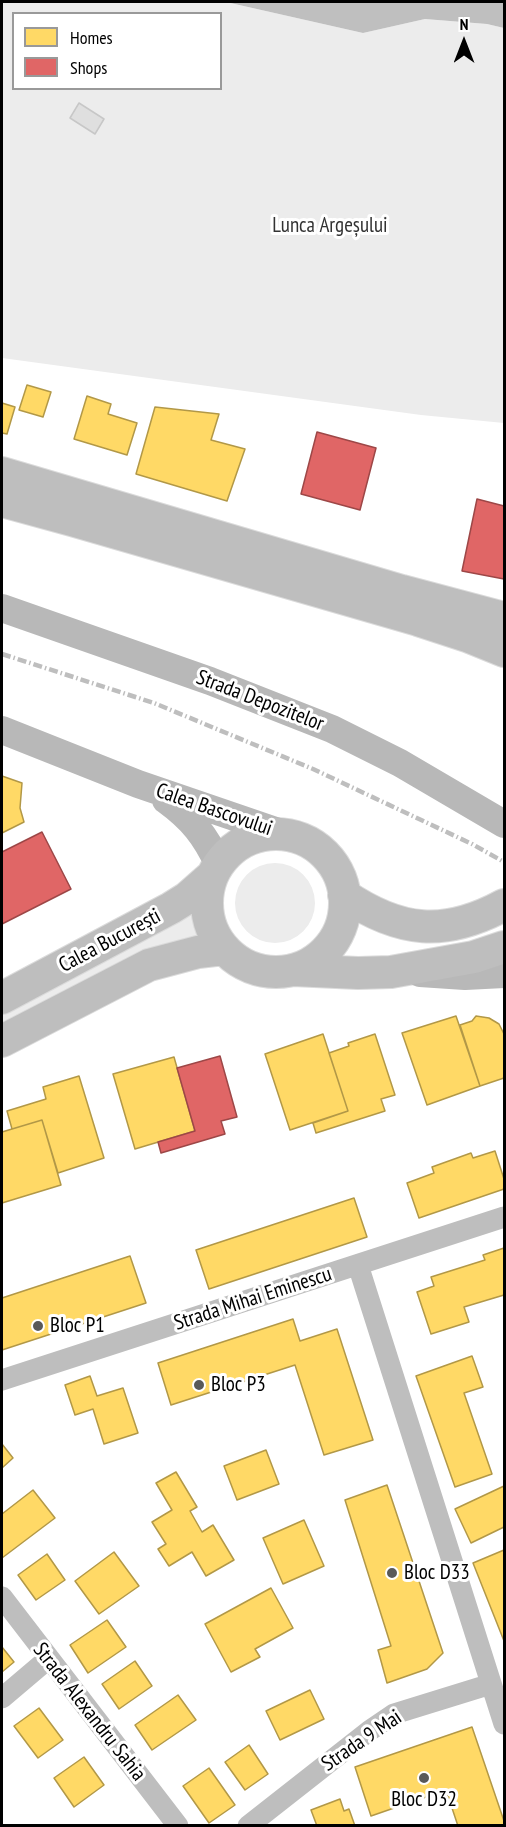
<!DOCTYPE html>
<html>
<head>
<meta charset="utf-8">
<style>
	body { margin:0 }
	#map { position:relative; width:506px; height:1827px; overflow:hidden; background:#fff; font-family:"PT Sans Narrow",sans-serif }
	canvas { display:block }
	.frame { position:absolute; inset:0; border:3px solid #000; pointer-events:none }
	.legend { position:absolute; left:12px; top:12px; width:210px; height:78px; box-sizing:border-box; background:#fff; border:2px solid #999; margin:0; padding:8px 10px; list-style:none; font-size:18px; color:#000 }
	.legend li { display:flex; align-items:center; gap:12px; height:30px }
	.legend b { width:30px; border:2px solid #999 }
	.north { position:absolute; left:434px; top:12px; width:60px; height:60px; -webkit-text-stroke:4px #fff; paint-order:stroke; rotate:0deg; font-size:16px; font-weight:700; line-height:24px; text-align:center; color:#000 }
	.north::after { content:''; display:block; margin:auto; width:21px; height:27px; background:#000; clip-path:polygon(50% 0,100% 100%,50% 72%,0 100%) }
</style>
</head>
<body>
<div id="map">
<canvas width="506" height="1827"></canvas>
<div class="frame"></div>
<ul class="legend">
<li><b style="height:16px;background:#ffd966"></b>Homes</li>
<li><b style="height:16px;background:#e06666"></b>Shops</li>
</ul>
<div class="north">N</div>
</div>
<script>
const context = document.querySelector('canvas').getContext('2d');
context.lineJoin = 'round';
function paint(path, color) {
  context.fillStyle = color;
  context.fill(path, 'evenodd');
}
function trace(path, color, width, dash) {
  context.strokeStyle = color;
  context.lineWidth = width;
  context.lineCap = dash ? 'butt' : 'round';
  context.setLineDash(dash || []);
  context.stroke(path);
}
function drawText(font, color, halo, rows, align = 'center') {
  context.font = font + ' "PT Sans Narrow",sans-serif';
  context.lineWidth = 6;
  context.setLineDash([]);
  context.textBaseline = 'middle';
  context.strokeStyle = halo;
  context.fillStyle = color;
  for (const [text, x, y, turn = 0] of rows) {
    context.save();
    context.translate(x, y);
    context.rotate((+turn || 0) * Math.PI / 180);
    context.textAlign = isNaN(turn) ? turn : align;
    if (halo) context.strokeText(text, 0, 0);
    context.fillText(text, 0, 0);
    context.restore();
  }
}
paint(new Path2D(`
	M2,2H226L363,33L425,19L487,24L504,28V423L421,415L2,358ZM14,14H220V88H14Z
	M235 903a40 40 0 1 1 80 0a40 40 0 1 1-80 0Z
	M212,876L207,912L217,940L2,1041V998Z`), '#ececec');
paint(new Path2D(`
	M226,2H504V28L487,24L425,19L363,33Z`), '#bfbfbf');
const homes = new Path2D(`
	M27,385L51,392L43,417L19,410Z
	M87,396L111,404L108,414L137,423L127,455L74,439Z
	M2,403L15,407L7,434L2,433Z
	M155,407L219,414L211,440L245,449L227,501L136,474Z
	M2,776L22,783L20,808L24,822L2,833Z
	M456,1016L480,1086L427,1105L402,1033Z
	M476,1016L489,1018L499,1024L504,1034V1078L480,1086L460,1025L472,1021Z
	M323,1034L348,1111L290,1130L265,1054Z
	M375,1034L395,1095L381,1099L385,1111L316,1133L313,1123L348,1111L329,1053L349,1046L348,1043Z
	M174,1057L195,1131L135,1149L113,1074Z
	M79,1076L104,1158L58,1173L42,1120L12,1129L7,1111L46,1099L43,1087Z
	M42,1120L61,1185L2,1203V1132Z
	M495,1151L504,1179V1189L419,1218L407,1183L434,1173L432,1167L471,1153L473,1158Z
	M354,1198L367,1237L209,1289L196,1250Z
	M504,1248V1295L464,1307L469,1322L431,1334L417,1292L434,1286L431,1277L485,1260L483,1255Z
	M130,1256L146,1303L2,1350V1298Z
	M293,1319L300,1341L337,1329L373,1440L324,1455L295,1365L171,1405L158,1363Z
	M472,1356L483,1387L464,1393L492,1474L455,1487L416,1376Z
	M90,1376L97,1396L123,1388L138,1433L104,1444L93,1409L75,1415L65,1385Z
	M2,1444L13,1458L2,1468Z
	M266,1450L279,1484L237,1500L224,1466Z
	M176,1472L197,1507L190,1511L202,1532L213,1525L234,1560L206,1576L192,1552L169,1566L158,1549L166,1544L152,1522L172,1510L156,1483Z
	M387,1485L443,1653L427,1669L387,1683L378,1650L391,1646L345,1500Z
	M504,1486V1527L471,1543L455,1509Z
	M33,1490L55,1518L2,1558V1514Z
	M304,1520L324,1566L283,1584L263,1538Z
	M504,1550V1641L473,1563Z
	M114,1552L139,1586L99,1614L75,1581Z
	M47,1554L65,1580L36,1600L18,1575Z
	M271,1588L293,1628L255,1649L260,1657L231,1672L205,1624Z
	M107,1620L126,1647L88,1673L70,1645Z
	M2,1647L14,1662L2,1672Z
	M135,1661L152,1686L119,1709L102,1684Z
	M310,1690L324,1719L280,1740L266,1711Z
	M178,1695L196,1720L152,1750L135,1725Z
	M39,1708L63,1740L38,1758L14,1726Z
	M472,1727L504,1821V1826H458L446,1790L371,1816L355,1767Z
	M249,1745L268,1774L245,1790L225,1762Z
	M84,1757L104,1785L74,1807L54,1778Z
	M209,1768L235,1805L209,1823L183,1786Z
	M340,1799L344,1811L349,1809L355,1826H317L311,1810Z`);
paint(homes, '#ffd966');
trace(homes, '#b29847', 1.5);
const shops = new Path2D(`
	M317,432L376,448L360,510L301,494Z
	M477,499L504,506V579L462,571Z
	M42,832L71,889L2,924V852Z
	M220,1056L237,1117L221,1121L225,1134L161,1153L158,1142L195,1131L177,1068Z`);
paint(shops, '#e06666');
trace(shops, '#9d4747', 1.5);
const building = new Path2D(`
	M79,103L104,119L95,134L70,118Z`);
paint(building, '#dfdfdf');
trace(building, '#c7c7c7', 1.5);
const primary = new Path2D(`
	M2,473L402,591L504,618
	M2,501L72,520L418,620L467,636L504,651
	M207 903a69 69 0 1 1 138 0a69 69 0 1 1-138 0Z
	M344,895C400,933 445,937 504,905
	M293,970L358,973L391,972L474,957L504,947
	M2,998L171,908L187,898L212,876
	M2,1041L149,965L198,952L224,949`);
trace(primary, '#dbdbdb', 34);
trace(new Path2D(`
	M358,1265L504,1724
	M2,1380L504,1217
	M2,1597L178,1826
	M2,1698L48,1659
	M248,1826L369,1731L394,1714L491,1684`), '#bebebe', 21);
trace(new Path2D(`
	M2,608L210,681L332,729L400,763L504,824
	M2,730L138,784L290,836
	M166,800C192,819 205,835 219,865
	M420,973L465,976L504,974`), '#b8b8b8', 28);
trace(primary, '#bebebe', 32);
trace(new Path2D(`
	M2,654L154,703L313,769L472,844L504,862`), '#bebebe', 4.5, [9, 3, 1.5, 3]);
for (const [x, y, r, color] of [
	[38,1326,6,"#595959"],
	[199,1385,6,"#595959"],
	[392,1573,6,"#595959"],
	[424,1778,6,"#595959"]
]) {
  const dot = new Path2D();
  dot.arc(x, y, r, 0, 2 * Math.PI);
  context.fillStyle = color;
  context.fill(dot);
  trace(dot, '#fff', 2);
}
drawText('21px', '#333', '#fff', [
	["Lunca Argeșului",330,226]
]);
drawText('21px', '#000', '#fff', [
	["Strada Depozitelor",260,701,21],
	["Calea Bascovului",214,810,19],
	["Calea București",110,941,-28],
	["Strada Mihai Eminescu",253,1299,-18],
	["Strada Alexandru Sahia",89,1712,52],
	["Strada 9 Mai",362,1741,-34]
]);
drawText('21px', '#000', '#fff', [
	["Bloc P1",50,1326],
	["Bloc P3",211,1385],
	["Bloc D33",404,1573],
	["Bloc D32",424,1800,"center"]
], 'left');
</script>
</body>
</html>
